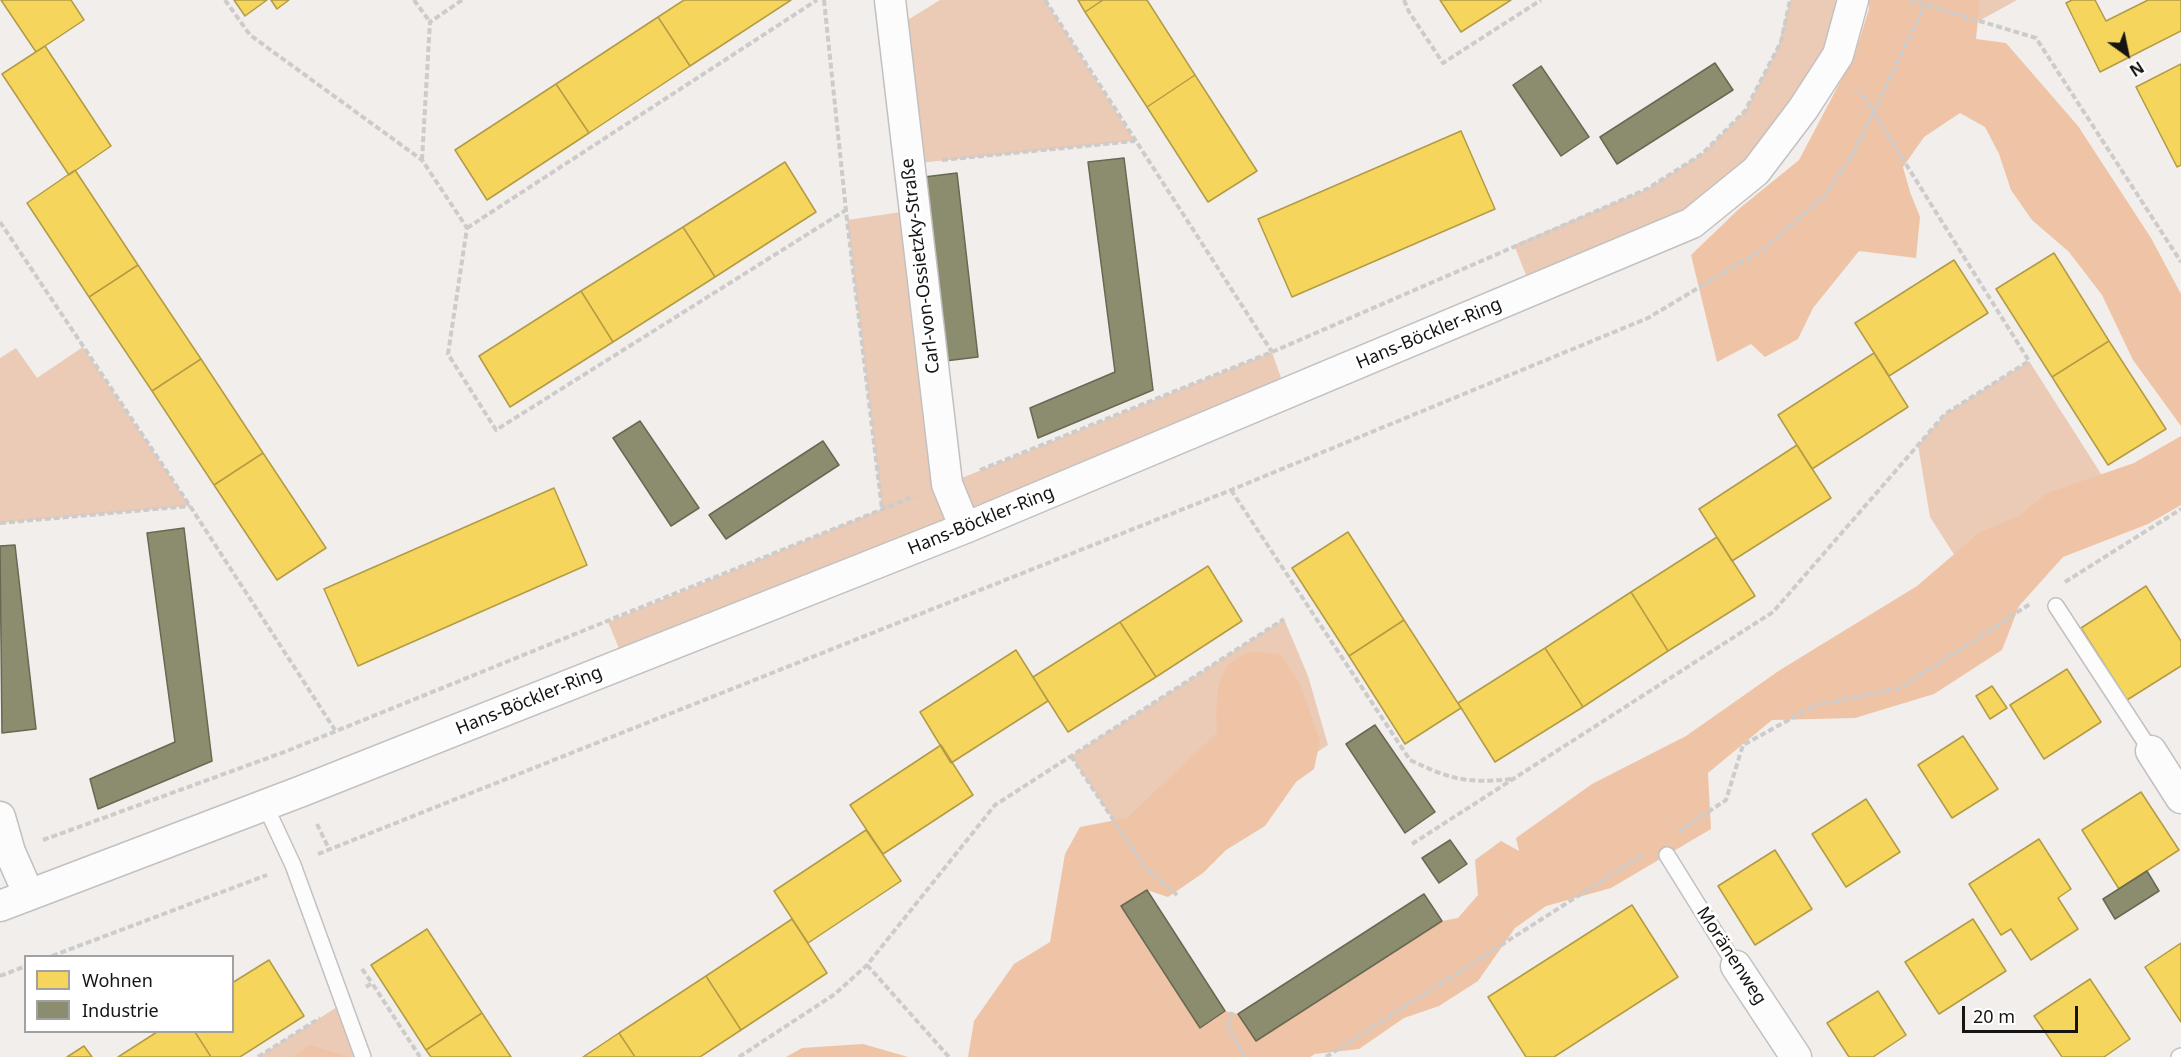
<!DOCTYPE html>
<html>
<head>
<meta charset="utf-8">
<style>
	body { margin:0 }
	#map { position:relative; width:2181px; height:1057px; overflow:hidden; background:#f1eeec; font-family:"Noto Sans",sans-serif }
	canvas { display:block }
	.legend { position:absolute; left:24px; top:955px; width:210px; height:78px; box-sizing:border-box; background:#fff; border:2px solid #a2a1a1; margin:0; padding:8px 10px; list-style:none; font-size:18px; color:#161514 }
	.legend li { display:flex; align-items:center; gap:12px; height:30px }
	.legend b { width:30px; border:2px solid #a2a1a1 }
	.north { position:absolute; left:2097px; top:24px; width:60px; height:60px; -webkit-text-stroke:4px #fff; paint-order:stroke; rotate:147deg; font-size:16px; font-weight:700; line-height:24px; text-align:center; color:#161514 }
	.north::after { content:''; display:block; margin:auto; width:21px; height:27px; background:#161514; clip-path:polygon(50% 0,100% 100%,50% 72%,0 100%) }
	.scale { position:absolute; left:1962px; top:1006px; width:116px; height:27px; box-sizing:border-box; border:3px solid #161514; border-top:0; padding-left:8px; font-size:18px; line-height:21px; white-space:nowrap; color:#161514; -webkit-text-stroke:4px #fff; paint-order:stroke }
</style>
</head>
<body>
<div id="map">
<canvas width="2181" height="1057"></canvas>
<ul class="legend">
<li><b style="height:16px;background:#f6d55c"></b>Wohnen</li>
<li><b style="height:16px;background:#8c8c6e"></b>Industrie</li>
</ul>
<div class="north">N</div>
<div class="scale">20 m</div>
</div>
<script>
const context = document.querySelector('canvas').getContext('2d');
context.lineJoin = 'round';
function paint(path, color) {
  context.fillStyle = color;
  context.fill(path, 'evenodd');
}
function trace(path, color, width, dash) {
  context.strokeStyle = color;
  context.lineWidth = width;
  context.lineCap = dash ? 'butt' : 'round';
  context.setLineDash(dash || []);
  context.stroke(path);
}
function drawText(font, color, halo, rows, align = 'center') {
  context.font = font + ' "Noto Sans",sans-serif';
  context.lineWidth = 6;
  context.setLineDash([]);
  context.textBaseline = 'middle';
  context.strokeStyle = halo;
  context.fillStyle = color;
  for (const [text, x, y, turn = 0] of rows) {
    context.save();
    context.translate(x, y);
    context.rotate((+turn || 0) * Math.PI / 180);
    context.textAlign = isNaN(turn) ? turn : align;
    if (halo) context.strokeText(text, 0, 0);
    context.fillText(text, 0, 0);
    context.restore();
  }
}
paint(new Path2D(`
	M940,0H1045L1135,141L909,164L893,29Z
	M1790,0H1853L1838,55L1692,223L1532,290L1514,245L1647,189L1702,154L1745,111L1778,47Z
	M1980,0H2017L1977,22Z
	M915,210L947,484L1272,352L1287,395L625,663L608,622L882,509L847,220Z
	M83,347L190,506L0,523V358L16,348L37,378Z
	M2029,361L2103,477L1962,567L1930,517L1918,445L1945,414Z
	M1284,619L1308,676L1328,745L1143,865L1071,756Z
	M345,1002L363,1057H258Z`), '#ebcbb6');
paint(new Path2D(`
	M1869,0H1980L1976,39L2006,43L2078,126L2151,238L2181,294V426L2133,360L2102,295L2069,252L2032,220L2011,190L1999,154L1985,127L1960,113L1924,137L1903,167L1910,192L1920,217L1916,258L1859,251L1813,308L1798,339L1765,357L1751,344L1717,362L1691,255L1740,208L1799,160L1855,54L1869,9Z
	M2181,436V505L2148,524L2063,557L2019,606L2002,650L1934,694L1855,718L1772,720L1708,773L1711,829L1611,888L1546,906L1515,928L1478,981L1439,1006L1404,1018L1359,1049L1315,1054L1310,1057H968L974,1021L1014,964L1050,942L1065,854L1080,827L1127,818L1217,733C1216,705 1213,663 1248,653C1256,650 1271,654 1280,654L1300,684L1320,741L1314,769L1296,782L1265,826L1226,850L1203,873L1168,897L1147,890L1121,907L1200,1027L1225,1011L1238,1014L1256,1041L1442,921L1458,918L1478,895L1475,860L1501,841L1519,851L1516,838L1592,784L1686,736L1780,670L1917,586L1980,532L2019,516L2047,493L2134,463Z
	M863,1044L908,1057H786L802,1048Z
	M310,1045L350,1057H294Z`), '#efc3a5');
const homes = new Path2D(`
	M1,0H71L84,20L36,52Z
	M234,0H267L245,16Z
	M271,0H289L277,9Z
	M684,0H791L690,66L658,17Z
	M1078,0H1103L1085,12Z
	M1103,0H1147L1195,75L1147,107L1085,12Z
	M1440,0H1511L1461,32Z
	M2072,0H2095L2106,21L2148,0H2181V31L2100,72L2066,3Z
	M658,17L690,66L589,133L556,84Z
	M45,46L111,146L69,175L2,74Z
	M2181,64V165L2177,167L2136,87Z
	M1195,75L1257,171L1208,202L1147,107Z
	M556,84L589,133L487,200L455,150Z
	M1461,131L1495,209L1292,297L1258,219Z
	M785,162L816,212L715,277L683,227Z
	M75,170L138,265L89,297L27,203Z
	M683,227L715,277L613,342L581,291Z
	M2054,253L2109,341L2052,377L1996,289Z
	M1954,260L1988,313L1889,376L1855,323Z
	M138,265L201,359L152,391L89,297Z
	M581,291L613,342L510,407L479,356Z
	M2109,341L2166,429L2108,465L2052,377Z
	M1874,353L1908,407L1812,469L1778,415Z
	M201,359L263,453L214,485L152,391Z
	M1797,445L1831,498L1732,561L1699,509Z
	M263,453L326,548L277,580L214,485Z
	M554,488L587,565L358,666L324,589Z
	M1348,532L1404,620L1349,656L1292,568Z
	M1717,537L1755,596L1668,651L1631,592Z
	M1208,566L1242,621L1156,677L1120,622Z
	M2146,586L2181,641V666L2127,700L2081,628Z
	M1631,592L1668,651L1583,707L1545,648Z
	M1404,620L1461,708L1405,744L1349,656Z
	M1120,622L1156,677L1068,732L1033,677Z
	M1545,648L1583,707L1495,762L1458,703Z
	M1016,650L1048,701L951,763L920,712Z
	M2067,669L2101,722L2044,759L2010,705Z
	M1992,686L2007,708L1990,719L1976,696Z
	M1963,736L1998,789L1952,818L1918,765Z
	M941,745L973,795L883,854L850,805Z
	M2141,792L2179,850L2119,889L2082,830Z
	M1866,799L1900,852L1846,887L1812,834Z
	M866,830L901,881L808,943L774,891Z
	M2039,839L2071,889L2058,898L2078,929L2031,960L2011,929L2001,935L1969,884Z
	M1775,850L1812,909L1755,945L1718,886Z
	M1632,905L1678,977L1554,1057H1526L1488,997Z
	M792,919L827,973L741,1030L706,976Z
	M1973,919L2006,971L1939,1014L1905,962Z
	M427,929L482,1013L426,1050L371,965Z
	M2181,943V1022L2145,967Z
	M269,960L304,1016L240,1057H211L195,1032H232V983Z
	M706,976L741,1030L700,1057H635L619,1033Z
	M2090,979L2130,1039L2104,1057H2062L2034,1016Z
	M1878,991L1906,1035L1873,1057H1849L1827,1023Z
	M482,1013L511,1057H431L426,1050Z
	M157,1032H195L211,1057H118Z
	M619,1033L635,1057H583Z
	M84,1046L92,1057H67Z`);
paint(homes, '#f6d55c');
trace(homes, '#b39b46', 1.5);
const industry = new Path2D(`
	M1715,63L1733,90L1617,164L1600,137Z
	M1541,66L1589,137L1561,156L1513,85Z
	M1124,158L1153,390L1038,438L1030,408L1115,372L1088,162Z
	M957,173L978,357L945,361L924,177Z
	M640,421L699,508L671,526L613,438Z
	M823,441L839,465L726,539L709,515Z
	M184,528L212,761L98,809L90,779L175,742L147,533Z
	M15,545L36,729L2,733L0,546Z
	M1375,725L1435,812L1405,833L1346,744Z
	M1450,840L1467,864L1439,883L1422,858Z
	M2147,871L2159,891L2115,919L2103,899Z
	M1147,890L1225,1011L1200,1028L1121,906Z
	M1424,894L1442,921L1256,1041L1238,1014Z`);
paint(industry, '#8c8c6e');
trace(industry, '#696853', 1.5);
const service = new Path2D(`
	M2056,606L2151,751
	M265,805L293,865L363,1057
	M1667,855L1736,966
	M2179,1057L2181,1056`);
const minor = new Path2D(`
	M890,0L947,484L965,528
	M2151,751L2181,798
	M0,817L10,852L29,895
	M0,906L302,791L965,528L1692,223L1756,171L1803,109L1838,55L1853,0
	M1736,966L1796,1057`);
trace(service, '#c3c1c0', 18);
trace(minor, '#c3c1c0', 33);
trace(new Path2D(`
	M225,0L250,35L422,160L467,228L448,354L496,430L846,210
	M414,0L430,22
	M824,0L847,220L882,509
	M1045,0L1272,352
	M1404,0L1409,12L1443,63L1541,0
	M1910,0L2036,38L2181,262
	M422,160L430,22L462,0
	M942,160L1135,141
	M0,222L190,506L335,730
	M467,228L817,0
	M980,470L1272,352L1647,189L1702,154L1745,111L1781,42L1790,0
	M1231,490L1410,760C1450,779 1467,784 1511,779
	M0,523L190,506
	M2065,582L2181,509
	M1071,756L1144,866L1177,895
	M317,824L329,849
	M1678,832L1726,800L1743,745L1816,705L1900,688L2030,604
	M43,840L287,751L915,496
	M1412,844L1773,612L1945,414L2029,361L1859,89
	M318,854L1231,490L1648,318L1765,248L1825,195L1852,156L1925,5
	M52,956L267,875
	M867,965L949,1057
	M362,969L372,983
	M0,976L26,966
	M366,987L372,983L420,1057
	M1232,1012L1228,1026L1245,1057
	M258,1057L320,1018
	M739,1057L835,994L867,965L995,805L1284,619
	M1326,1057L1642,855`), '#cdcccb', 4, [6, 3]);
trace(service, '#fdfcfc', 15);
trace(minor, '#fdfcfc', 30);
drawText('18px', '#161514', '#fff', [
	["Carl-von-Ossietzky-Straße",921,266,-97],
	["Hans-Böckler-Ring",1429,334,-23],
	["Hans-Böckler-Ring",981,521,-22],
	["Hans-Böckler-Ring",529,701,-22],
	["Moränenweg",1731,956,57]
]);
</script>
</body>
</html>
